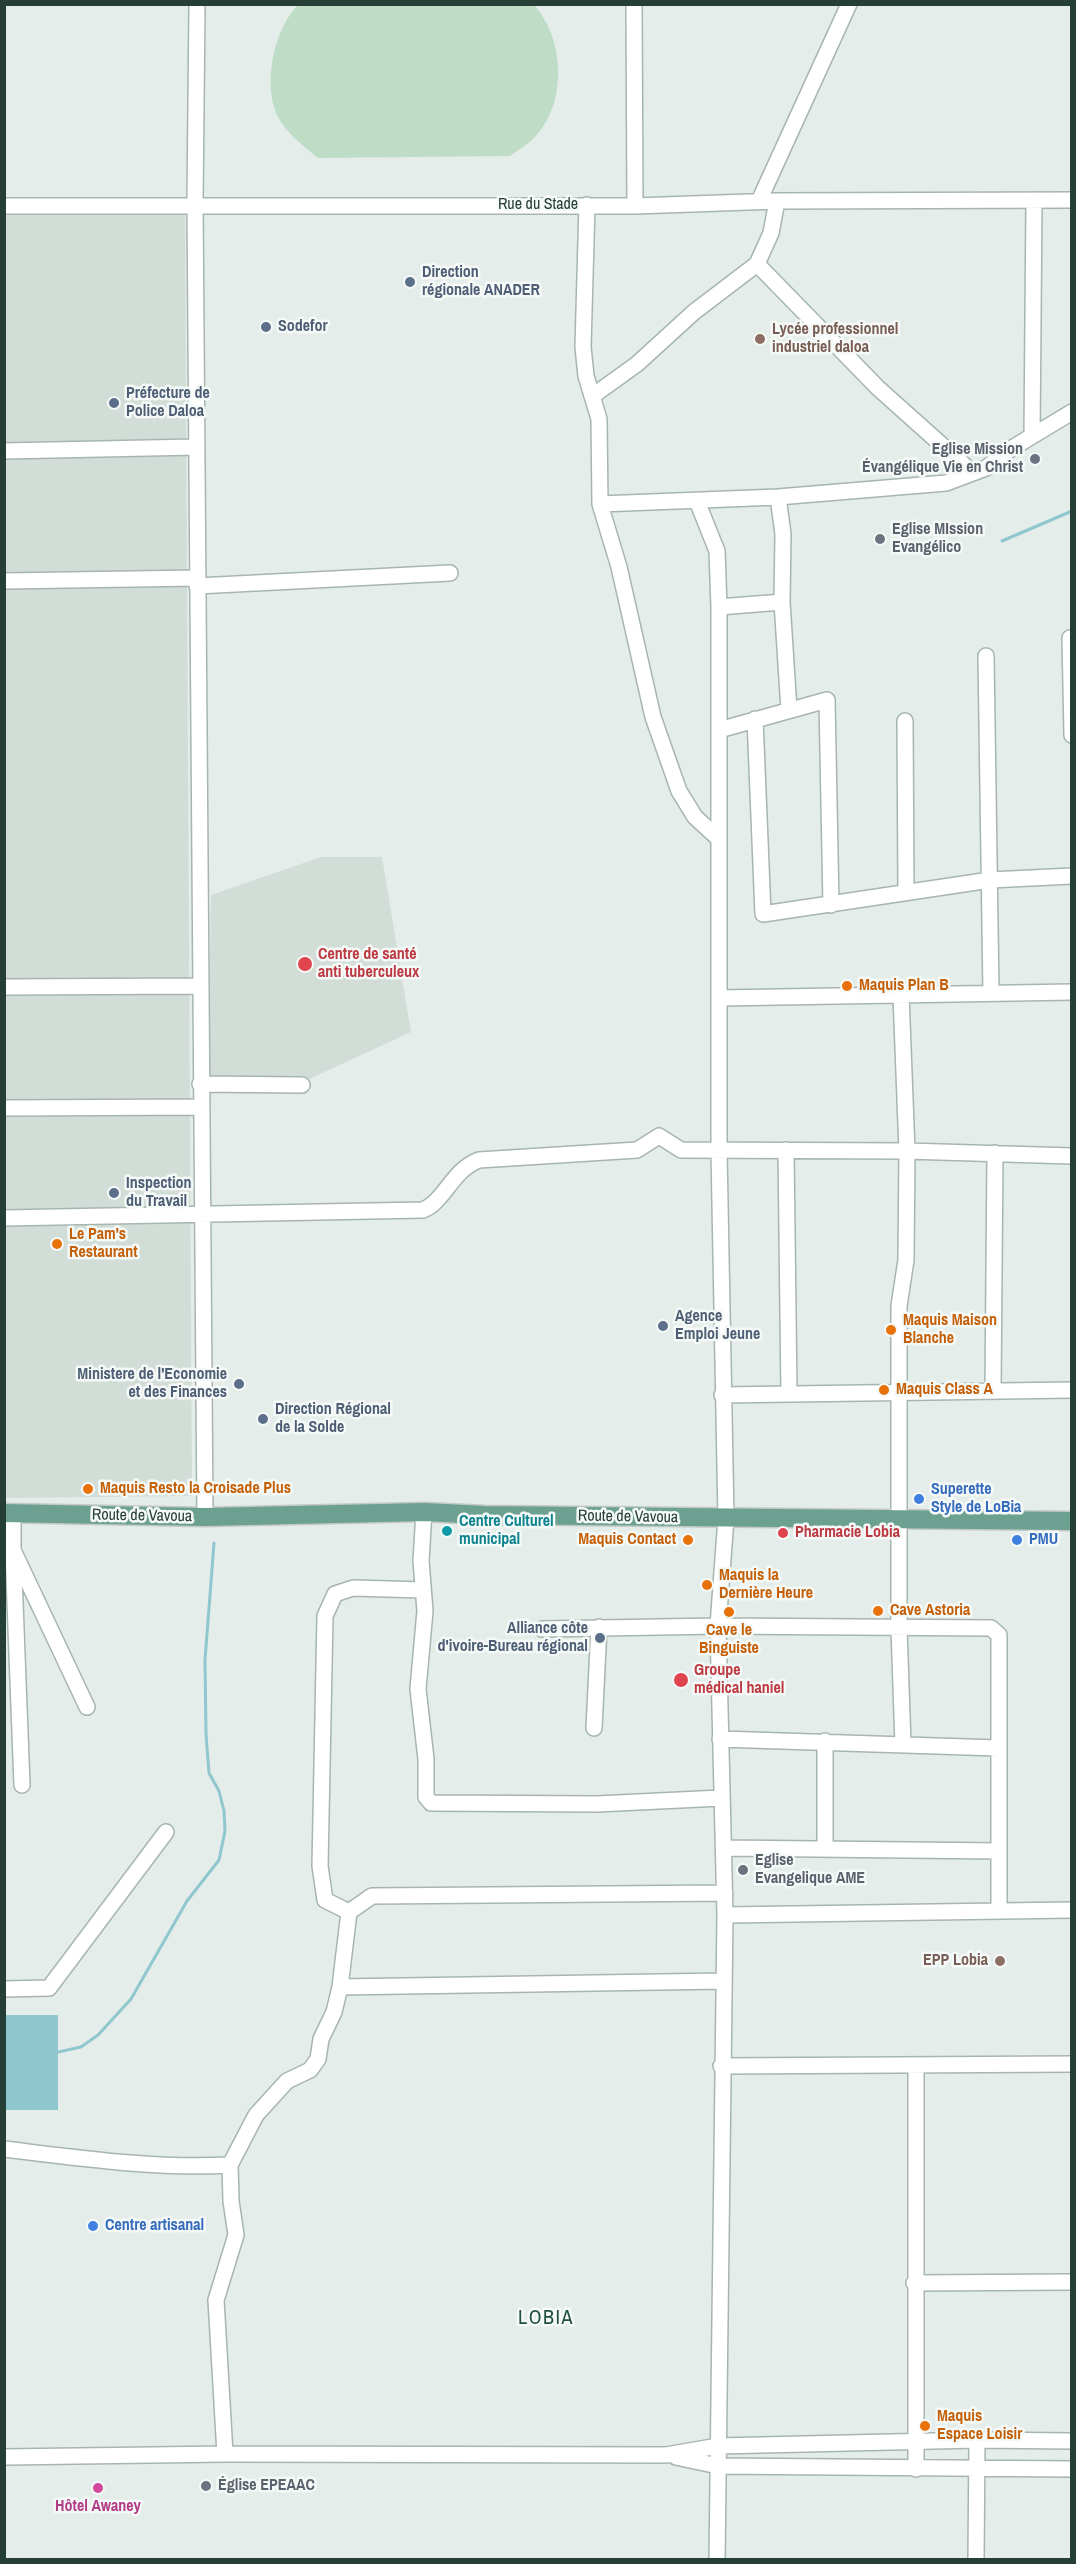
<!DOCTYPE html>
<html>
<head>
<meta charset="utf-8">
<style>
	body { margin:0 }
	#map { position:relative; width:1076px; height:2564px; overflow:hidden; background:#e4ede9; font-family:"Archivo Narrow",sans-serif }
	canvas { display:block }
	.frame { position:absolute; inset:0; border:6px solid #253e36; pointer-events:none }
</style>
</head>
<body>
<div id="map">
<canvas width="1076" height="2564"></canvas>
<div class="frame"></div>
</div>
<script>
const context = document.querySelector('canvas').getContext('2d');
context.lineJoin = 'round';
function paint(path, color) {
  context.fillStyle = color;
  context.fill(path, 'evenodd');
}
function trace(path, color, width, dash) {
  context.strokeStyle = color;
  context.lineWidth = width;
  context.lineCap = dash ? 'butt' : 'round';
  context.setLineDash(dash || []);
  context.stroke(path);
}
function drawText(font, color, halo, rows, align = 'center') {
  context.font = font + ' "Archivo Narrow",sans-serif';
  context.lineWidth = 5;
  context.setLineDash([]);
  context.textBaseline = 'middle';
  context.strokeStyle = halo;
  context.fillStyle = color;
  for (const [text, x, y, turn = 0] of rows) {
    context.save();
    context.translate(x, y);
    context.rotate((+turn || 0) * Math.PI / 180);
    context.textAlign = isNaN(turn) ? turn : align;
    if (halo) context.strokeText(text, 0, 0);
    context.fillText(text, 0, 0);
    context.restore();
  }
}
paint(new Path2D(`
	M4,214L185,215L192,1496L5,1498Z
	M321,857H382L411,1032L307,1080L208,1079L211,895Z`), '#d3ddd8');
paint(new Path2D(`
	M298,5H534C565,39 568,105 533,139C527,145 518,150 510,156L318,158C302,145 282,130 275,110C264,78 275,28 298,5Z`), '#bfddc6');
paint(new Path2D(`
	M5,2015H58V2110H5Z`), '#90c7ce');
trace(new Path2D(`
	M1002,541L1072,511
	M54,2053L81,2047L98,2035L131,1999L187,1901L219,1860L225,1831L224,1811L219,1791L209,1773L206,1734L205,1660L214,1543`), '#90c7ce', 3);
const minor = new Path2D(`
	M197,4L195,204L205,1517
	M634,4L635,206
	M759,201L849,4
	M587,205L583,347L586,376L599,419L600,504L619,567L653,717L679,791L695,817L719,839
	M4,206H635L777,201L1072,200
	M757,264L878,388L973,473
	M594,395L637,364L694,312L757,264L771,233L777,201
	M1032,436L1034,200
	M4,451L196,447
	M778,497L783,534L782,602L789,710
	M697,501L717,551L719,607V1151L726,1518L718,1626L725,1915L717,2560
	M600,504L778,497L946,483L986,468L1009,450L1072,412
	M4,581L197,578
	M197,586L450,573
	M719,607L782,602
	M1070,638L1072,735
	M986,656L991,993
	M755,719L763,914L990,880L1072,876
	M905,721L906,892
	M719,730L827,700L831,905
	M4,987L199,986
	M901,995L907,1151L906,1260L899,1306V1628L903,1745
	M720,998L1072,992
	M200,1084L302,1085
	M4,1108L200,1107
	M786,1150L789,1394
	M4,1218L423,1210C445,1201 452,1170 479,1160L637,1150L659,1136L681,1150L907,1151L1072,1156
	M993,1391L995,1153
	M722,1395L1072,1390
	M13,1512V1550L87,1707
	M424,1512L421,1561L425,1611L418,1689L426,1759V1797L431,1803L597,1804L721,1798
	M13,1550L22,1785
	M542,1629L718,1626L991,1628L999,1635V1911
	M594,1728L599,1627
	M720,1739L998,1748
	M825,1741V1848
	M724,1848L999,1851
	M349,1912L325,1900L320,1866L325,1616L335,1594L353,1588L423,1590
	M725,1915L1072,1910
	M340,1987L723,1981
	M4,1989L49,1988L166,1832
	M916,2065V2469
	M721,2066L1072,2064
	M4,2149C79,2158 155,2169 230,2165
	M914,2283L1072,2282
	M225,2454L216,2300L236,2235L231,2201L230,2165L256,2115L287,2081L310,2070L318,2059L321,2039L334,2012L340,1987L349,1912L372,1896L725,1893
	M4,2457L225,2454L666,2455L718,2446L977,2440L1072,2441
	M676,2457L718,2466L1072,2469
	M976,2560L977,2440`);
const major = new Path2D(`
	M4,1513L205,1517L424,1512L485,1515L1072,1521`);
trace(minor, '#a7b5b0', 18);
trace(major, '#c2c9c7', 21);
trace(minor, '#fff', 15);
trace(major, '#6ca090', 18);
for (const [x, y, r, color] of [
	[410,282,6,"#5c6f8a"],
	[266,327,6,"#5c6f8a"],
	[760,339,6,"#8d6e63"],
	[114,403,6,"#5c6f8a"],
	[1035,459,6,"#6b7280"],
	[880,539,6,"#6b7280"],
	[305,964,8,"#e0444e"],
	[847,986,6,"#e8710a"],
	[114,1193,6,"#5c6f8a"],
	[57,1244,6,"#e8710a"],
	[663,1326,6,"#5c6f8a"],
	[891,1330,6,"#e8710a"],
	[239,1384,6,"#5c6f8a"],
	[884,1390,6,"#e8710a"],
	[263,1419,6,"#5c6f8a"],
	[88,1489,6,"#e8710a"],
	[919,1499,6,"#3f7fe0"],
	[447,1531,6,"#0f9aa8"],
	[783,1533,6,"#e0444e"],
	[688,1540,6,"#e8710a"],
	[1017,1540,6,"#3f7fe0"],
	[707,1585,6,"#e8710a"],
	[878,1611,6,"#e8710a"],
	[729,1612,6,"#e8710a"],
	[600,1638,6,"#5c6f8a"],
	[681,1680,8,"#e0444e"],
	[743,1870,6,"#6b7280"],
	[1000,1961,6,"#8d6e63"],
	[93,2226,6,"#3f7fe0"],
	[925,2426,6,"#e8710a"],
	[206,2486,6,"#6b7280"],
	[98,2488,6,"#d1479c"]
]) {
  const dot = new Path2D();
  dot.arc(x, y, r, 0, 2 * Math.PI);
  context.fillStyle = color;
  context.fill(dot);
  trace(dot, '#f5f9f7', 2);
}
drawText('16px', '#253e36', '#f5f9f7', [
	["Rue du Stade",538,205],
	["Route de Vavoua",142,1516,1],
	["Route de Vavoua",628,1517,1]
]);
drawText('bold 16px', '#4e5e75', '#f5f9f7', [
	["Direction",422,273],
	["régionale ANADER",422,291],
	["Sodefor",278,327],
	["Préfecture de",126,394],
	["Police Daloa",126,412],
	["Inspection",126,1184],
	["du Travail",126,1202],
	["Agence",675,1317],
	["Emploi Jeune",675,1335],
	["Ministere de l'Economie",227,1375,"right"],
	["et des Finances",227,1393,"right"],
	["Direction Régional",275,1410],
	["de la Solde",275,1428],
	["Alliance côte",588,1629,"right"],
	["d'ivoire-Bureau régional",588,1647,"right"]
], 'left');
drawText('bold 16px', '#785e54', '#f5f9f7', [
	["Lycée professionnel",772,330],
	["industriel daloa",772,348],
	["EPP Lobia",988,1961,"right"]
], 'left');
drawText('bold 16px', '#5b616d', '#f5f9f7', [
	["Eglise Mission",1023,450,"right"],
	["Évangélique Vie en Christ",1023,468,"right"],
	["Eglise MIssion",892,530],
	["Evangélico",892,548],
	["Eglise",755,1861],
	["Evangelique AME",755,1879],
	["Église EPEAAC",218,2486]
], 'left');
drawText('bold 16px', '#be3a42', '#f5f9f7', [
	["Centre de santé",318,955],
	["anti tuberculeux",318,973],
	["Pharmacie Lobia",795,1533],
	["Groupe",694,1671],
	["médical haniel",694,1689]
], 'left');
drawText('bold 16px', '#c56008', '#f5f9f7', [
	["Maquis Plan B",859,986],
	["Le Pam's",69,1235],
	["Restaurant",69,1253],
	["Maquis Maison",903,1321],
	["Blanche",903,1339],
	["Maquis Class A",896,1390],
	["Maquis Resto la Croisade Plus",100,1489],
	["Maquis Contact",676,1540,"right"],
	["Maquis la",719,1576],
	["Dernière Heure",719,1594],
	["Cave Astoria",890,1611],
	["Cave le",729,1631,"center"],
	["Binguiste",729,1649,"center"],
	["Maquis",937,2417],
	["Espace Loisir",937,2435]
], 'left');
drawText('bold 16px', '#366cbe', '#f5f9f7', [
	["Superette",931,1490],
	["Style de LoBia",931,1508],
	["PMU",1029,1540],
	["Centre artisanal",105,2226]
], 'left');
drawText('bold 16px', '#0d838f', '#f5f9f7', [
	["Centre Culturel",459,1522],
	["municipal",459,1540]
], 'left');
drawText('bold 16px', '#b23c85', '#f5f9f7', [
	["Hôtel Awaney",98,2507]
]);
context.letterSpacing = '1.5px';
drawText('20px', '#214f42', '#f5f9f7', [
	["LOBIA",546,2319]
]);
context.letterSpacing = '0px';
</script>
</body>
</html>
